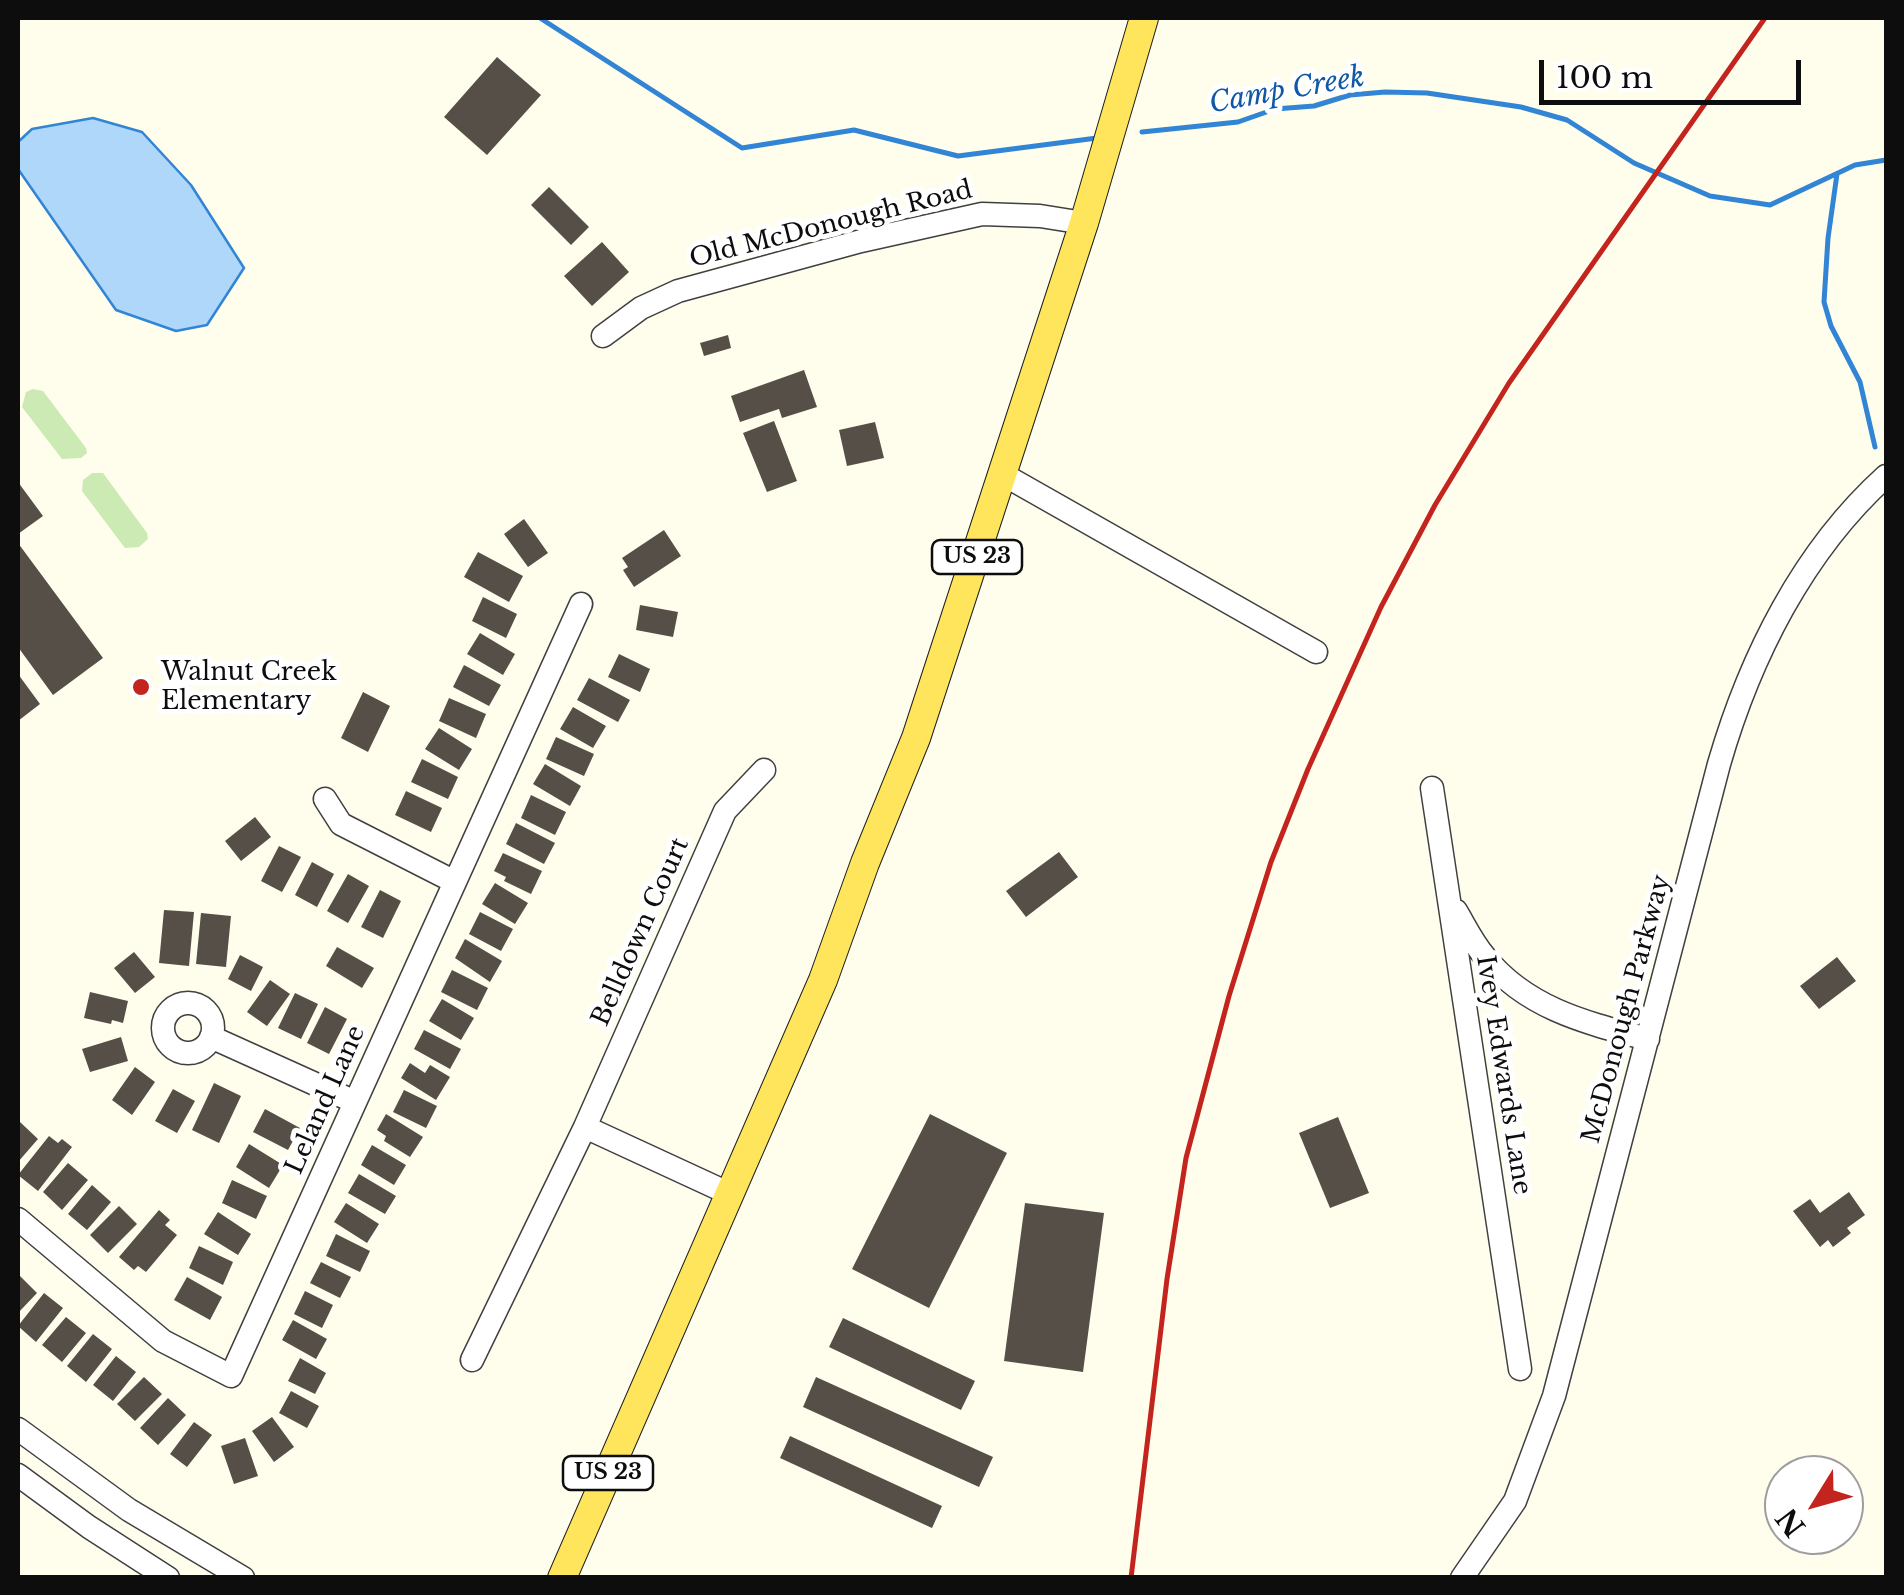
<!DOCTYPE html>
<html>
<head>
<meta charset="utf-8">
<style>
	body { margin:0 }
	#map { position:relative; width:1904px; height:1595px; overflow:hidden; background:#fffdec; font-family:"Libre Baskerville",serif }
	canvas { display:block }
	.frame { position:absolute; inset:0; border:20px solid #0d0d0d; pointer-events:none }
	.north { position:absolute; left:1764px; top:1455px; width:100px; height:100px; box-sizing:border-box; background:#fff; border:2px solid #9e9e9e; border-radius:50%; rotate:233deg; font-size:28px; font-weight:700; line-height:40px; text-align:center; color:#0d0d0d }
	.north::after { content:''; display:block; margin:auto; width:35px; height:45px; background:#c4241e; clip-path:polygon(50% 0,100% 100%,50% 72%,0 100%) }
	.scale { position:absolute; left:1539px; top:60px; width:262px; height:45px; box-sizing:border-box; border:5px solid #0d0d0d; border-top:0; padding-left:12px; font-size:30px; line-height:35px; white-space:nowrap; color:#0d0d0d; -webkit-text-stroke:8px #fff; paint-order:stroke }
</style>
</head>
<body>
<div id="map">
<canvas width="1904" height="1595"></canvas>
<div class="frame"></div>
<div class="north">N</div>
<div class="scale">100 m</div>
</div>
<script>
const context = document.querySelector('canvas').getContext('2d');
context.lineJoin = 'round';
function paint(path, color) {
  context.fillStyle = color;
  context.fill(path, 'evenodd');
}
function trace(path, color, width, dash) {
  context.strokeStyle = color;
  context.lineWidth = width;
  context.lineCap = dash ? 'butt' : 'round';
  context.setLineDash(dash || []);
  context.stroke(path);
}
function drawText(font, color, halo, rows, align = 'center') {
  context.font = font + ' "Libre Baskerville",serif';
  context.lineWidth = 10;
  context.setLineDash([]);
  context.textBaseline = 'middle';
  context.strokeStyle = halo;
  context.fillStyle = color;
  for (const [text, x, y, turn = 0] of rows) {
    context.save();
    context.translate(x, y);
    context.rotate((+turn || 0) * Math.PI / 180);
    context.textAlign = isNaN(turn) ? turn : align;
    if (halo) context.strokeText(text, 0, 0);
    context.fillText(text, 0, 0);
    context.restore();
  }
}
paint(new Path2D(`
	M33,389L43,391L86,448L87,453L81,458L62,459L22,407L26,392Z
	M92,473H103L147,533L148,539L139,547L125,548L82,491L83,480Z`), '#ccebb4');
const water = new Path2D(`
	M93,118L142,132L191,185L244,268L207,325L176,331L116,310L18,169V142L32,129Z`);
paint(water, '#aed7f9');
trace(water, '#3185d4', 2.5);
trace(new Path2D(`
	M540,18L742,148L854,130L958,156L1097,138
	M1142,132L1238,122L1275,109L1314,106L1350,95L1385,92L1427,93L1521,107L1567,120L1634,163L1710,196L1770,205L1855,165L1886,160
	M1837,174L1828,238L1824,302L1831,326L1860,382L1875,447`), '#3185d4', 5);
paint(new Path2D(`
	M497,57L541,95L487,155L444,117Z
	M549,187L589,227L571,245L531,205Z
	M602,242L629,272L592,306L564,276Z
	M728,335L731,348L704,356L700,343Z
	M804,370L817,407L782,418L779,409L740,422L731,396Z
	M774,421L797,481L767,492L743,433Z
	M875,422L884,458L847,466L839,430Z
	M18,482L43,516L18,534Z
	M524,519L548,553L528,567L504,534Z
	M664,530L681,556L634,587L623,570L628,567L622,558Z
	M18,543L103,658L53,695L18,647Z
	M478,552L523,576L509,602L464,577Z
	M483,597L517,614L506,638L472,621Z
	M640,605L678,612L673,637L636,630Z
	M480,633L515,654L503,675L467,654Z
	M619,654L650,669L640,692L608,677Z
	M464,665L501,685L489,706L453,687Z
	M18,674L40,704L18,721Z
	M589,678L630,700L618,722L577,700Z
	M363,692L390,706L368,752L341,738Z
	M449,698L486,714L476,738L439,721Z
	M573,707L606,726L593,748L560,729Z
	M439,728L472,749L459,770L425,749Z
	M556,737L594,754L584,776L546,759Z
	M422,759L458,777L448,799L411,782Z
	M545,764L581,786L570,806L533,784Z
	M406,791L442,808L431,832L395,815Z
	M531,795L566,812L555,835L521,818Z
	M255,817L271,837L241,861L225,841Z
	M516,823L555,843L544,864L506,844Z
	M279,846L301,857L282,892L261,881Z
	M1059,852L1078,877L1026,917L1006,891Z
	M503,853L542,871L531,894L504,881L506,877L494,871Z
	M312,862L334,874L317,907L295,895Z
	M348,874L369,886L348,923L327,911Z
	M495,883L528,903L515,924L482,904Z
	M380,890L401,901L383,938L361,927Z
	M164,910L194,912L189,966L159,963Z
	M480,912L513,929L501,951L469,934Z
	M201,913L231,916L226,967L196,964Z
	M465,939L502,961L490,982L455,958Z
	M337,947L374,968L362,988L326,966Z
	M134,952L155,977L135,993L114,968Z
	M240,955L263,967L251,991L228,979Z
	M1837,957L1856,981L1819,1009L1800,986Z
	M452,970L488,988L477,1010L441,992Z
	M270,980L290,994L267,1026L247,1012Z
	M90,992L128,1001L123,1023L112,1020L111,1024L84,1018Z
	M295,993L318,1004L301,1039L278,1028Z
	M442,999L474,1018L461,1040L429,1021Z
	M325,1007L347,1019L329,1054L307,1043Z
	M424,1030L461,1049L450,1069L414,1049Z
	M121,1037L128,1061L90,1072L82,1049Z
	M410,1063L425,1073L430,1065L450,1077L436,1100L401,1078Z
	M135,1067L155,1082L132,1115L112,1100Z
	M214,1083L241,1096L219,1143L192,1130Z
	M173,1089L195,1101L177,1133L155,1121Z
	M404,1090L437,1106L426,1128L393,1112Z
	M265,1109L300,1128L288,1150L253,1132Z
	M386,1114L423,1137L410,1157L384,1141L386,1136L377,1130Z
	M930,1114L1007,1153L929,1308L852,1269Z
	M1338,1117L1369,1193L1330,1208L1299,1133Z
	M20,1122L38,1139L18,1162V1125Z
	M49,1136L58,1143L62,1139L72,1147L38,1191L18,1175Z
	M249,1144L283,1165L269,1188L236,1167Z
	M372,1145L406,1165L394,1185L361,1165Z
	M68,1163L88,1180L62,1210L43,1192Z
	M359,1174L396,1196L385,1214L348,1193Z
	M232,1180L267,1196L256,1219L222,1203Z
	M92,1185L111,1202L87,1230L68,1214Z
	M1849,1192L1865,1215L1847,1228L1851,1233L1833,1247L1828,1240L1820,1247L1793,1211L1810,1199L1820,1213Z
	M346,1203L379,1224L367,1243L334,1222Z
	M1025,1203L1104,1213L1083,1372L1004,1361Z
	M119,1206L137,1224L108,1253L90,1235Z
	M159,1210L170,1220L165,1225L177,1235L146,1272L138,1266L134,1270L119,1257Z
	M218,1212L251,1234L238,1255L204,1234Z
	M336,1234L370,1251L360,1272L326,1256Z
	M199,1246L233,1262L223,1285L189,1268Z
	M321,1262L351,1277L340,1298L310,1283Z
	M18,1274L37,1293L18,1313Z
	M187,1277L222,1297L210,1320L174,1300Z
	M305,1291L333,1305L322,1328L294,1314Z
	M44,1293L63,1308L36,1342L18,1326Z
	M66,1317L86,1333L62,1362L42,1345Z
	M843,1318L975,1381L961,1410L829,1347Z
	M293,1320L327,1339L316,1359L282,1340Z
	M93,1334L112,1349L86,1382L67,1366Z
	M116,1356L136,1372L113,1401L93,1385Z
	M300,1358L326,1373L315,1394L288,1381Z
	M144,1377L162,1394L135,1421L117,1404Z
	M816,1377L993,1457L979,1487L803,1407Z
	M291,1391L319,1406L307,1428L279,1413Z
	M168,1398L186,1415L158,1445L140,1428Z
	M272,1417L294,1447L274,1462L252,1431Z
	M194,1422L212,1435L187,1467L170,1454Z
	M790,1436L942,1506L932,1528L780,1458Z
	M245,1438L258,1476L234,1484L221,1446Z`), '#564f48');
const minor = new Path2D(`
	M603,336L641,308L678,291L861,241L982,214L1040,216L1084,223
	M1004,475L1316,652
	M1432,788L1520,1369
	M325,799L341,824L455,882
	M1456,911C1465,926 1473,943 1485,957C1527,1009 1587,1023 1648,1039
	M163 1028a25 25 0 1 1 50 0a25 25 0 1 1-50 0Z
	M211,1037L355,1102
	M585,1127L725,811L764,770
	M18,1219L163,1341L231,1376L581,604
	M472,1360L585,1127L728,1193
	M18,1429L129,1510L243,1578
	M18,1475L89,1527L168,1578
	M1462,1578L1515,1501L1554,1396L1719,764C1750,657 1803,551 1886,476`);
const major = new Path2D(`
	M562,1578L823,980L865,863L916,738L1084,223L1144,18`);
trace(minor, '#404040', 25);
trace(major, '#1e1e1e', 30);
trace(minor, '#fff', 22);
trace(major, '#ffe55c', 28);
trace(new Path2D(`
	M1131,1578L1167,1279L1186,1158L1229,996L1271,862L1308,769L1381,607L1435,505L1509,383L1765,18`), '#c4241e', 5);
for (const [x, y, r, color] of [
	[141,687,10,"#c4241e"]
]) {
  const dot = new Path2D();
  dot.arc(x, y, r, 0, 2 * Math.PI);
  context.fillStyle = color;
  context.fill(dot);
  trace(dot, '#fff', 4);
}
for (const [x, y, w] of [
	[977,557,90],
	[608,1473,90]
]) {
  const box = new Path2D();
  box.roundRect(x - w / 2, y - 17, w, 34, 8);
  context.fillStyle = '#fff';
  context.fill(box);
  trace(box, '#0d0d0d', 2.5);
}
drawText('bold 22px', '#0d0d0d', null, [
	["US 23",977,557],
	["US 23",608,1473]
]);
drawText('25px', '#0d0d0d', '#fff', [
	["Old McDonough Road",831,225,-14],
	["Belldown Court",641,932,-66],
	["McDonough Parkway",1627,1009,-75],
	["Ivey Edwards Lane",1503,1075,81],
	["Leland Lane",326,1100,-66]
]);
drawText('25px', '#0d0d0d', '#fff', [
	["Walnut Creek",161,673],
	["Elementary",161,702]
], 'left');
drawText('italic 28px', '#1057a5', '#fff', [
	["Camp Creek",1287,91,-10]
]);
</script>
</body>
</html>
